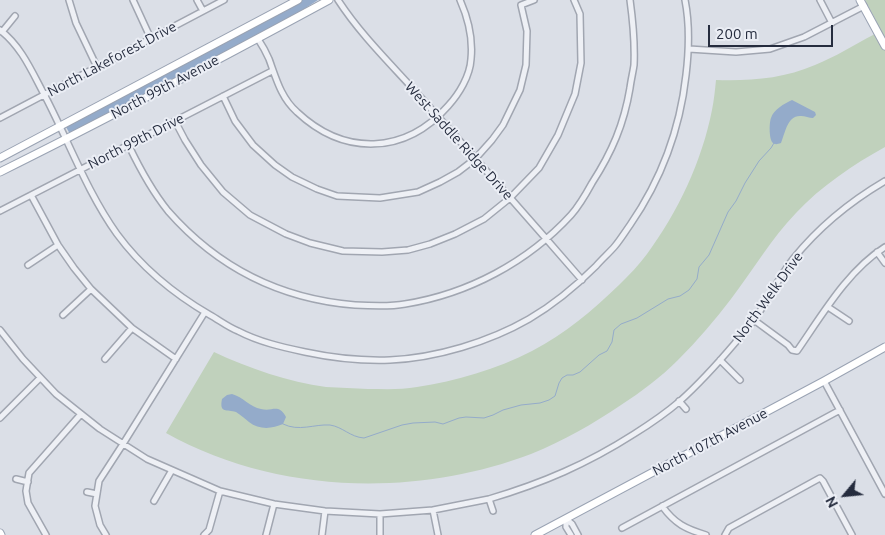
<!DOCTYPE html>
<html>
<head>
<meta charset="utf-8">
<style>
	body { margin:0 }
	#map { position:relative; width:885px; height:535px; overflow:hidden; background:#dbdfe7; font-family:Ubuntu,sans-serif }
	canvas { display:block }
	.north { position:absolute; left:820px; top:470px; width:50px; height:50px; -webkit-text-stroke:4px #ebeef5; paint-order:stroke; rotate:242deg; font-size:14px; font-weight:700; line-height:20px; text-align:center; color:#252c3e }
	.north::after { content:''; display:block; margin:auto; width:18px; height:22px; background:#252c3e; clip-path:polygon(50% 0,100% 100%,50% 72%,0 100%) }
	.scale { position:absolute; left:708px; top:25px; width:125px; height:22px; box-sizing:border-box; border:2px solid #252c3e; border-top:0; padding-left:6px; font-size:15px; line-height:18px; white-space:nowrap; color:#252c3e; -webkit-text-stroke:4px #ebeef5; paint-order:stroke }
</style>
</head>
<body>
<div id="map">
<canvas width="885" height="535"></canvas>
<div class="north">N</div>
<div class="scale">200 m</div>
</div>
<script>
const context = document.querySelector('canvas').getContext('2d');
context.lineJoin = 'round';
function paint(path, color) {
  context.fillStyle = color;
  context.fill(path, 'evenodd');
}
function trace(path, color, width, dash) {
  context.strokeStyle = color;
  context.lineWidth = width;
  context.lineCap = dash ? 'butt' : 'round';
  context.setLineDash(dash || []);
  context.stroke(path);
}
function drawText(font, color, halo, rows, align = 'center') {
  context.font = font + ' Ubuntu,sans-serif';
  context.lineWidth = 4;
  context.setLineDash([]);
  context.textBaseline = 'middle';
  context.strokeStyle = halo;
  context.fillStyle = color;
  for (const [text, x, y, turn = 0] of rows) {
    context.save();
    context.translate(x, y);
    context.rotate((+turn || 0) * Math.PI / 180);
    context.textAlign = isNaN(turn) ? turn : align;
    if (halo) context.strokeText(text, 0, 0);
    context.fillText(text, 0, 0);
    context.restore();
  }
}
paint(new Path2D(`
	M865,0H885V147C854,164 820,187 796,213C771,239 753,270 731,299C715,320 697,341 678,360C661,377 641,392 621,405C593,424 563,441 531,454C415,498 275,494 166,433L214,352C248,368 289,382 326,387C340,388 354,388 368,389C384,389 401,390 417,387C456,381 497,369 532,351C565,334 593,310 619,285C629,275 639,265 647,254C678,212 702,161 712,110C714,100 715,90 716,80C749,81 783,79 815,65C835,57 854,45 873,35L881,30Z`), '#c0d1bc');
paint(new Path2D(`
	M302,0H318L290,18L70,134L66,127L91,114L106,104Z
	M792,100L815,112L816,115L813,118C809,118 805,116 801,116C787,115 785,134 781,143C777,144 776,145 773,143C769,140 769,123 771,118C774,109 784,104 792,100Z
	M232,394C243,397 250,407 261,409C273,412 278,403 286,417L283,424C272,429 259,430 249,422C245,419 241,415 236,412C227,409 219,414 222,399L227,395Z`), '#94abca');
trace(new Path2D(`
	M283,424C299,432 314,424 330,425C343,427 350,437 364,438L402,425L413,423L435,422L443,424L459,418L466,417L484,418L493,415L503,410L521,405L540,403L549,400L555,396L559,383L562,378L567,375H573L580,372L599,355L607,351L612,342L614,330L621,324L637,318L668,299L680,296L689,290L697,279L699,267L709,255L728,212L736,201L745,183L759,161L771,148L774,143`), '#94abca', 1);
const minor = new Path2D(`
	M69,0L76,23L97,67
	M133,0L151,39
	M197,0L203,11
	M338,0C362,37 395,68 424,101C477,160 530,220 582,280
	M820,0L832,23
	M0,30C22,47 32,72 45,96C69,142 87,192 117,234C142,268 174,294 210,315C219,320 228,327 238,331C259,342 282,347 305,352C333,358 361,361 390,360C436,358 489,342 529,319C553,305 576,286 596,266C602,259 609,253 615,246C620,240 625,232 630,225C661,180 680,129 686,75C689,50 690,25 685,0
	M2,32L15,16
	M258,39C262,45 266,52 269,59C276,78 281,98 297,112C344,156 405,155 448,106C459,94 470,76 471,59C473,39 468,18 460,0
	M689,49L736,52L770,49L804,37L864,6
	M223,96L235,121L253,145L275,165L292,177L317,189L337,196L380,198L418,192L440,182L458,172L475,159L492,140L503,125L520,90L526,65L527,31L521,5L534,0
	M0,118L224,0
	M175,121L185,140L201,165L223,192L250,215L286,234L310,243L343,251L382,252L408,250L430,244L455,234L484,219L510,198L539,168L558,135L575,94L581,63L580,14L574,0
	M129,146C140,169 152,191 168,211C218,268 280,299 355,305C372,306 389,307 405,304C468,294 528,262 571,215C579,206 586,194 592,183C612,152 624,124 630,88C631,80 633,72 634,65C635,43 633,22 630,0
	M31,195L58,245L74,268L91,289L132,328L176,359
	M0,211L272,71
	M877,252L885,263
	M28,265L58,245
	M828,307L849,321
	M63,315L91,289
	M754,320L788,345L792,350L797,351C822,315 848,270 885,247
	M0,330L23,359L56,394L100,429L147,459L220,491L274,504L325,511L380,514L433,510L489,499
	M105,359L132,328
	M720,360L740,380
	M824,381L885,494
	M679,401L686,409
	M0,418L40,378
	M16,479L28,482
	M87,492L97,494
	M154,501L172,470
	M662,506C675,524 686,529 706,535
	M433,510L438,535
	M493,511L489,499C543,483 587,464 634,434C650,424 666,413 680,401C700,383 718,363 735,343C741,335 748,328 754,320C768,301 778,278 793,259C818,228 851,201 885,181
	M380,514V535
	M566,519L572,524L578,535
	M566,519V527L571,535
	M622,528L840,410
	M46,535L28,503L26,491L29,473L81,414
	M106,535L100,525L95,506L99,481L123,444L205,312
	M204,535L209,530L220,491
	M266,535L274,504
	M322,535L325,511
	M725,535L729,528L820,478L823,481L852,535`);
const major = new Path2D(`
	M860,0L885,46
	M0,158L298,0
	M0,172C111,117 220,59 329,0
	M0,533L1,535
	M535,535L824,381L885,347`);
trace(minor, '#a1a6b1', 8);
trace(major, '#9aa3b3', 9);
trace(minor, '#eef0f5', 5);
trace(major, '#fff', 7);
drawText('14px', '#252c3e', '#ebeef5', [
	["North Lakeforest Drive",112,59,-28],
	["North 99th Avenue",165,87,-28],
	["North 99th Drive",136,141,-27],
	["West Saddle Ridge Drive",459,141,48],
	["North Welk Drive",768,297,-54],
	["North 107th Avenue",710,442,-28]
]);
</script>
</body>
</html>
